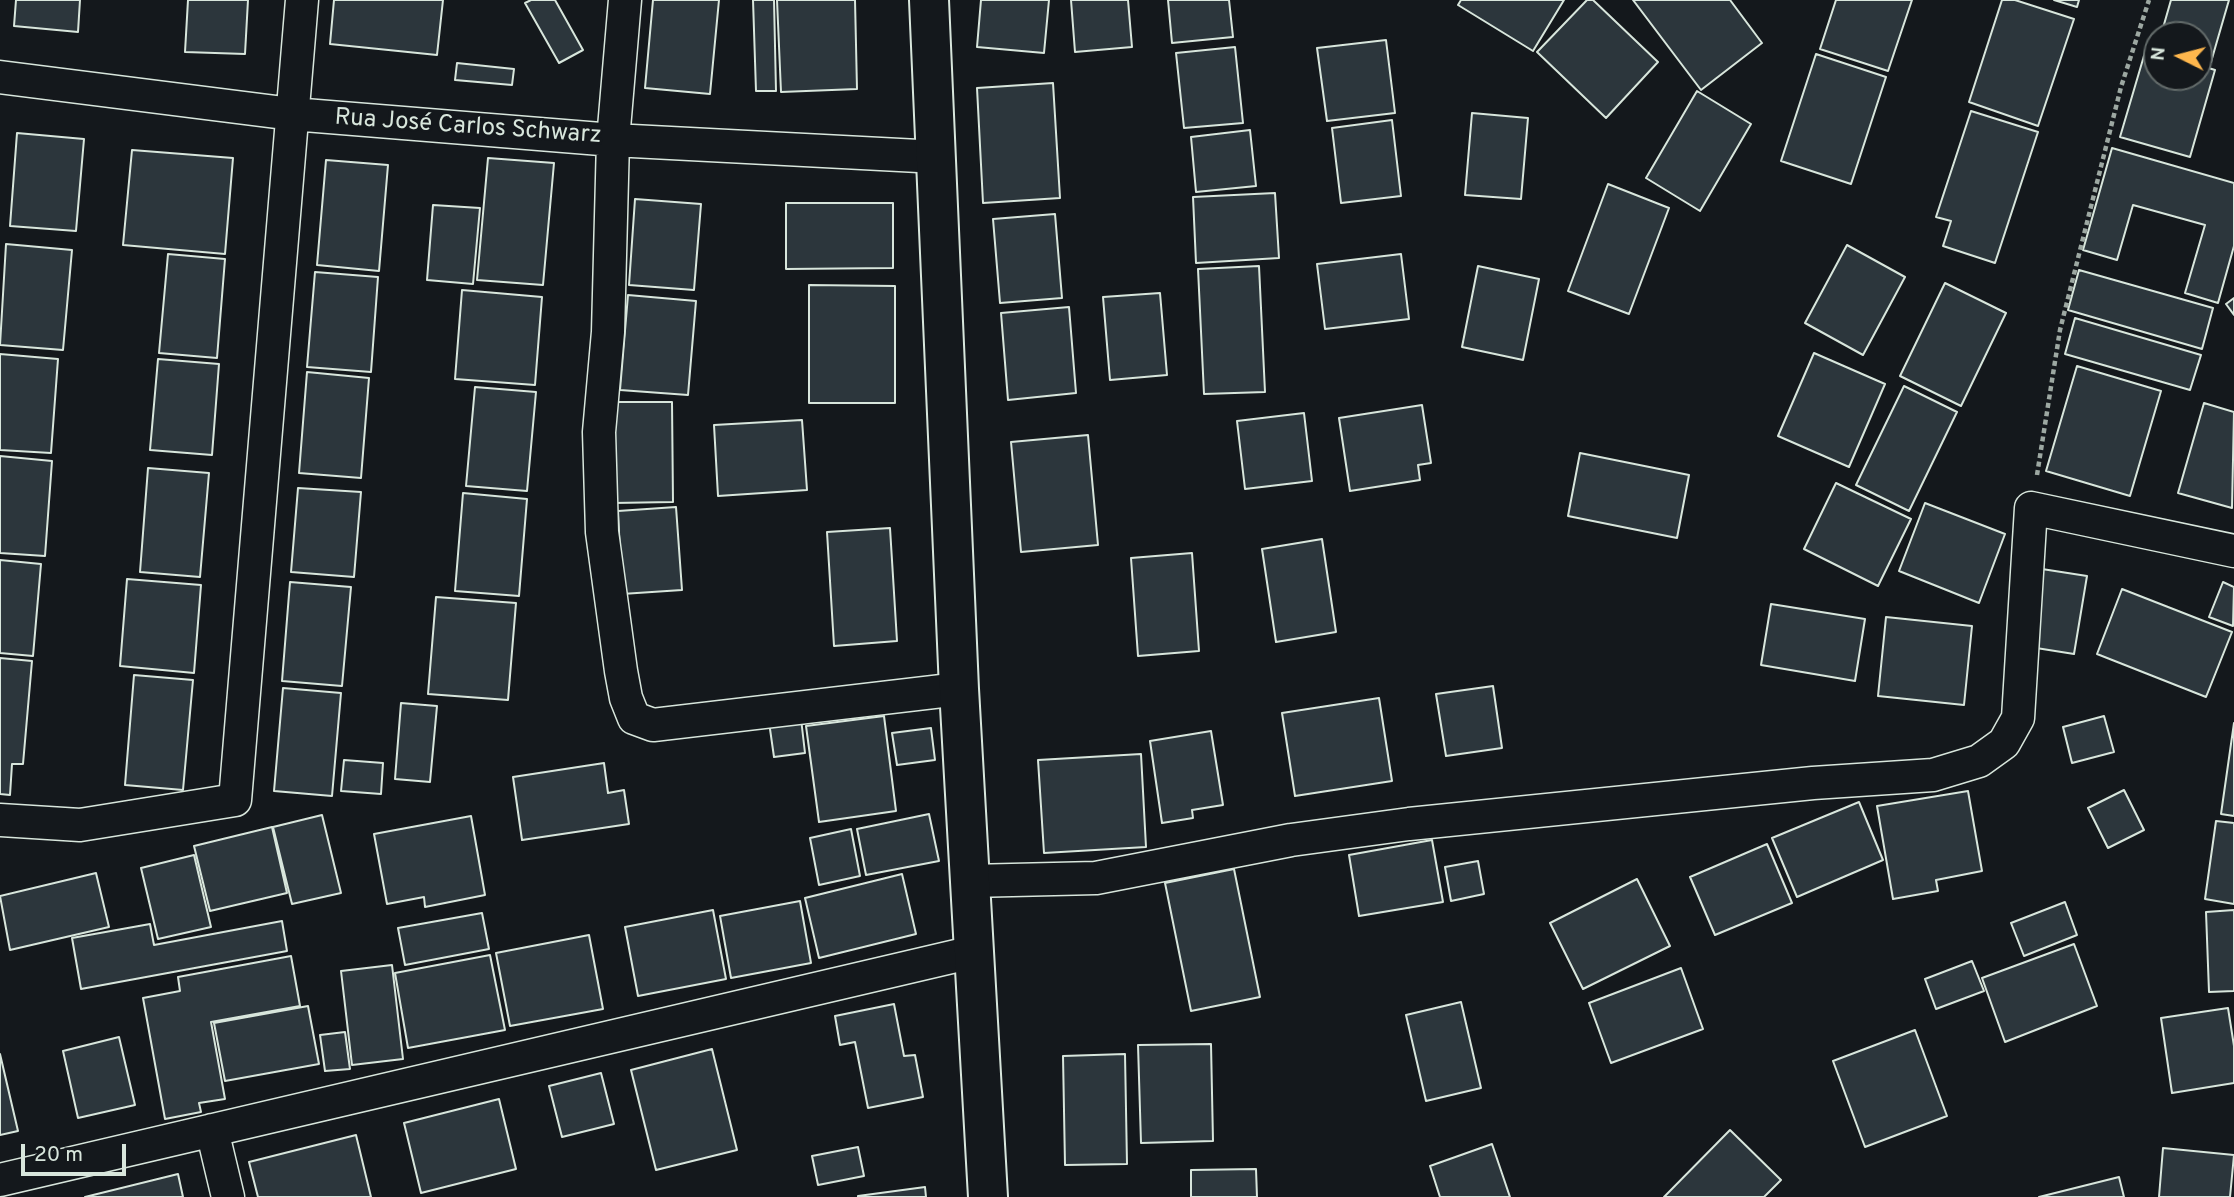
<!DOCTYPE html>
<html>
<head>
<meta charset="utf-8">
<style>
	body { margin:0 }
	#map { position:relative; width:2234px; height:1197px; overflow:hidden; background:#14181c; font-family:Overpass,sans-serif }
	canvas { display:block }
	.north { position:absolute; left:2143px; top:21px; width:70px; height:70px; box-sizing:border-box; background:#14181c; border:2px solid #626a69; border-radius:50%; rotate:276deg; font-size:19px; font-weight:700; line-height:28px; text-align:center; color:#d8e6dc }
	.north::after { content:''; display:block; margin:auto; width:24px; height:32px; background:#ffb74d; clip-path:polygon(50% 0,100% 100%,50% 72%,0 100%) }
	.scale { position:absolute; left:21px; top:1144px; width:105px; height:32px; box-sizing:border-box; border:4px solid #d8e6dc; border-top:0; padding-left:9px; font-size:21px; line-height:24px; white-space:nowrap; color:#d8e6dc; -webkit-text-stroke:5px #14181c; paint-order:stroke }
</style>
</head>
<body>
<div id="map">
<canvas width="2234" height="1197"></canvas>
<div class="north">N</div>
<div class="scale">20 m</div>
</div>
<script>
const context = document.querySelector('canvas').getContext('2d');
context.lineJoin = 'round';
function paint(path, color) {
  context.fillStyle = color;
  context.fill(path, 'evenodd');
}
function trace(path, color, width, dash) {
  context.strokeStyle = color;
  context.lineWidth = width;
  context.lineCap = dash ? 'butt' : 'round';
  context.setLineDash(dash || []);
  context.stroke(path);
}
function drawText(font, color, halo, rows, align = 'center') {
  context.font = font + ' Overpass,sans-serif';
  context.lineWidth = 5;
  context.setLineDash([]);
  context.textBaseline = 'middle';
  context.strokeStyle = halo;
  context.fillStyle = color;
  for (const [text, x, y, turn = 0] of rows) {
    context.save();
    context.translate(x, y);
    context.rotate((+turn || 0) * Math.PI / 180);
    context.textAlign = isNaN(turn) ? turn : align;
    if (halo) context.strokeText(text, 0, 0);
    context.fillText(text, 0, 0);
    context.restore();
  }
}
const building = new Path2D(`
	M16,0H80L78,32L14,26Z
	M188,0H248L245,54L185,52Z
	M334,0H443L437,55L330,44Z
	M531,0H555L583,50L559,63L525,3Z
	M653,0H719L710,94L645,88Z
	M753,0H774L776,91H756Z
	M777,0H855L857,89L781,92Z
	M981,0H1049L1044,53L977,47Z
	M1071,0H1128L1132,47L1075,52Z
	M1168,0H1229L1233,37L1172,43Z
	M1461,0H1564L1533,51L1458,5Z
	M1587,0H1593L1658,62L1606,118L1537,52Z
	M1633,0H1730L1762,43L1701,90Z
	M1836,0H1912L1888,71L1820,49Z
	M2002,0H2015L2074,19L2038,126L1969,102Z
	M2054,0H2079L2077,7Z
	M2171,0H2229L2211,62L2199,59V35H2161Z
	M1386,40L1395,113L1327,121L1317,48Z
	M1235,47L1243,123L1184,128L1176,53Z
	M2146,49L2157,52V77H2199V65L2215,70L2190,157L2120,137Z
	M1816,54L1886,77L1851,184L1781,161Z
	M457,63L514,69L512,85L455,80Z
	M1053,83L1060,198L983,203L977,88Z
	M1697,91L1751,124L1700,211L1646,178Z
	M1971,111L2038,132L1995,263L1943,246L1951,221L1936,217Z
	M1472,113L1528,118L1521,199L1465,195Z
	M1392,120L1401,196L1341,203L1332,128Z
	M1250,130L1256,186L1196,192L1191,137Z
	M17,133L84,139L76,231L10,226Z
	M2112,148L2234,183V246L2218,303L2185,293L2205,225L2133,205L2117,260L2083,250Z
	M132,150L233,158L225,254L123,245Z
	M488,158L554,163L543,285L477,280Z
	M326,160L388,165L379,271L317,265Z
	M1608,184L1669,208L1629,314L1568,291Z
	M1275,193L1279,258L1196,263L1193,197Z
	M635,199L701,204L694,290L629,285Z
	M786,203H893V268L786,269Z
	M433,205L480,208L473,284L427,280Z
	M1055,214L1062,298L1000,303L993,219Z
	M6,244L72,250L63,350L0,345Z
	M1847,245L1905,277L1863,355L1805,323Z
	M168,254L225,259L217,358L159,353Z
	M1401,254L1409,319L1325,329L1317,264Z
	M1259,266L1265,392L1204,394L1198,269Z
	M1478,266L1539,279L1523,360L1462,347Z
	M2079,270L2213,308L2202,349L2068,310Z
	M315,272L378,277L371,372L307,367Z
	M1945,283L2006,313L1961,406L1900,376Z
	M809,285L895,286V403H809Z
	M462,290L542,297L535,385L455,379Z
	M1160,293L1167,375L1110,380L1103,297Z
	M628,295L696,301L688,395L620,390Z
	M2234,298V315L2226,304Z
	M1069,307L1076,393L1008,400L1001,313Z
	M2075,318L2201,355L2190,390L2065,354Z
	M1814,353L1885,384L1849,467L1778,436Z
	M0,354L58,359L51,453L0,450Z
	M158,359L219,364L212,455L150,450Z
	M2077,366L2161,391L2130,496L2046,471Z
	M307,372L369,378L361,478L299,473Z
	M1904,386L1957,412L1909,511L1856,485Z
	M475,387L536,392L527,491L466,486Z
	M613,402H672L673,502L613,503Z
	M2204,403L2234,412L2232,508L2178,493Z
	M1422,405L1431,463L1418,465L1420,480L1350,491L1339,418Z
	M1304,413L1312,481L1245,489L1237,421Z
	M802,420L807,490L718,496L714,425Z
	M1088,435L1098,545L1021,552L1011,442Z
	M1580,453L1689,475L1677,538L1568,516Z
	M0,456L52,461L45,556L0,553Z
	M148,468L209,473L200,577L140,572Z
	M1836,483L1911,519L1878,586L1804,549Z
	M298,488L361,492L354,577L291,572Z
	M463,493L527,499L519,596L455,591Z
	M1925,503L2005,534L1979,603L1899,571Z
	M676,507L682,590L622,594L618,511Z
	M890,528L897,641L834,646L827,532Z
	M1322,539L1336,632L1276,642L1262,549Z
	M1192,553L1199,651L1138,656L1131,558Z
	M0,560L41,564L33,656L0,653Z
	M2042,569L2087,576L2074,654L2030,647Z
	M127,579L201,585L194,673L120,666Z
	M290,582L351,587L342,686L282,681Z
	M2223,582L2234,587L2233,626L2209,617Z
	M2122,589L2232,632L2206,697L2097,654Z
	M436,597L516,603L508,700L428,694Z
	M1771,604L1865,619L1855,681L1761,665Z
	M1886,617L1972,626L1964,705L1878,696Z
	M0,658L32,661L23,764H12L10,795L0,794Z
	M134,675L193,680L183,790L125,785Z
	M1493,686L1502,748L1446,756L1436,694Z
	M283,688L341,693L332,796L274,791Z
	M1379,698L1392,781L1295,796L1282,713Z
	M401,703L437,706L430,782L395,779Z
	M800,710L805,753L774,757L768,715Z
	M884,716L896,811L819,822L806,726Z
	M2104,716L2114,752L2072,763L2063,727Z
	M2234,723V816L2221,814Z
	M931,728L935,760L897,765L892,733Z
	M1211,731L1223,805L1192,810L1193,818L1162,823L1150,741Z
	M1141,754L1146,847L1044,853L1038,760Z
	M344,760L383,763L381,794L341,791Z
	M604,763L608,793L624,790L629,824L522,840L513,777Z
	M2124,790L2144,830L2108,848L2088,808Z
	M1968,791L1982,871L1936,880L1938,891L1893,899L1877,806Z
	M1859,802L1883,860L1797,897L1772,838Z
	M929,814L939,861L866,875L857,829Z
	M322,815L341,893L292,904L273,827Z
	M471,816L485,895L425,907L424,897L387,904L374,834Z
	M2216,821L2234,823V904L2205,899Z
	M272,827L287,893L210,911L194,846Z
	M851,829L860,876L819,885L810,838Z
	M1432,840L1443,902L1359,916L1349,855Z
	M1767,844L1792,903L1715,935L1690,877Z
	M194,855L211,927L158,939L141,868Z
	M1478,861L1484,894L1451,901L1445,867Z
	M1234,869L1260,997L1191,1011L1165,883Z
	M96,873L109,927L10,950L0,896Z
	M902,874L916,934L819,958L805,898Z
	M1637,879L1670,946L1583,989L1550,923Z
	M800,901L811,963L731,978L720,916Z
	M2065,902L2077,935L2024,956L2011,923Z
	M713,910L726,979L638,996L625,927Z
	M2234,910V991L2209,992L2206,912Z
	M482,913L489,949L405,965L398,928Z
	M282,921L287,951L81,989L72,938L150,924L154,945Z
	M589,935L603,1009L510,1026L496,953Z
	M2074,944L2097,1006L2005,1042L1982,978Z
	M490,955L505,1030L408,1048L395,973Z
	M291,956L300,1006L211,1022L225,1099L199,1103L201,1112L165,1119L143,998L180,991L178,977Z
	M1972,961L1984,991L1936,1009L1925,979Z
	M392,965L403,1059L352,1065L341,971Z
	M1681,968L1703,1029L1611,1063L1589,1003Z
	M1461,1002L1481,1088L1426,1101L1406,1015Z
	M894,1004L904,1056L915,1055L923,1097L868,1108L855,1042L840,1045L835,1016Z
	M308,1006L319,1064L225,1081L214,1023Z
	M2228,1008L2234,1046V1083L2172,1093L2161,1018Z
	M1915,1030L1947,1116L1865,1147L1833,1061Z
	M345,1032L350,1069L325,1071L320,1035Z
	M119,1037L135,1105L78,1118L63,1051Z
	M1211,1044L1213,1141L1141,1143L1138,1045Z
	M712,1049L737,1150L656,1170L631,1070Z
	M0,1054L18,1131L0,1135Z
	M1125,1054L1127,1164L1065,1165L1063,1056Z
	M601,1073L614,1124L562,1137L549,1086Z
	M499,1099L516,1169L421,1193L404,1123Z
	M1730,1130L1781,1180L1764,1197H1664Z
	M356,1135L371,1197H258L249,1162Z
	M1492,1144L1510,1197H1440L1430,1166Z
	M858,1147L864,1176L818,1185L812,1156Z
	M2163,1148L2234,1155L2230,1197H2159Z
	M1256,1169L1257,1197H1191V1170Z
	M178,1174L183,1197H85Z
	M2119,1177L2124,1197H2039Z
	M925,1187L926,1197H858V1196Z`);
paint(building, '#2c363c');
trace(building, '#d8e6dc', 2);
const street = new Path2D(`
	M625,0L613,140L608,332L599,432L602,532L621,671L626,698L634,718L653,725L959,689
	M0,77L292,114L613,140L938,157
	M0,820L80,825L235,800L302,0
	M970,881L1096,878L1291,840L1409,824L1813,783L1933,775L1979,761L2004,743L2018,718L2031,508L2234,551
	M212,1130L228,1197
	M0,1180L973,952`);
const secondary = new Path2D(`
	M929,0L959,689L988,1197`);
trace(street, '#d8e6dc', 35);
trace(secondary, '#d8e6dc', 42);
trace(new Path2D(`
	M2037,475L2060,330L2121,87L2149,0`), '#9da8a2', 4.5, [5, 3.5]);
trace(street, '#14181c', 32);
trace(secondary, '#14181c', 38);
drawText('24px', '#d8e6dc', '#14181c', [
	["Rua José Carlos Schwarz",468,128,4]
]);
</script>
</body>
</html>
